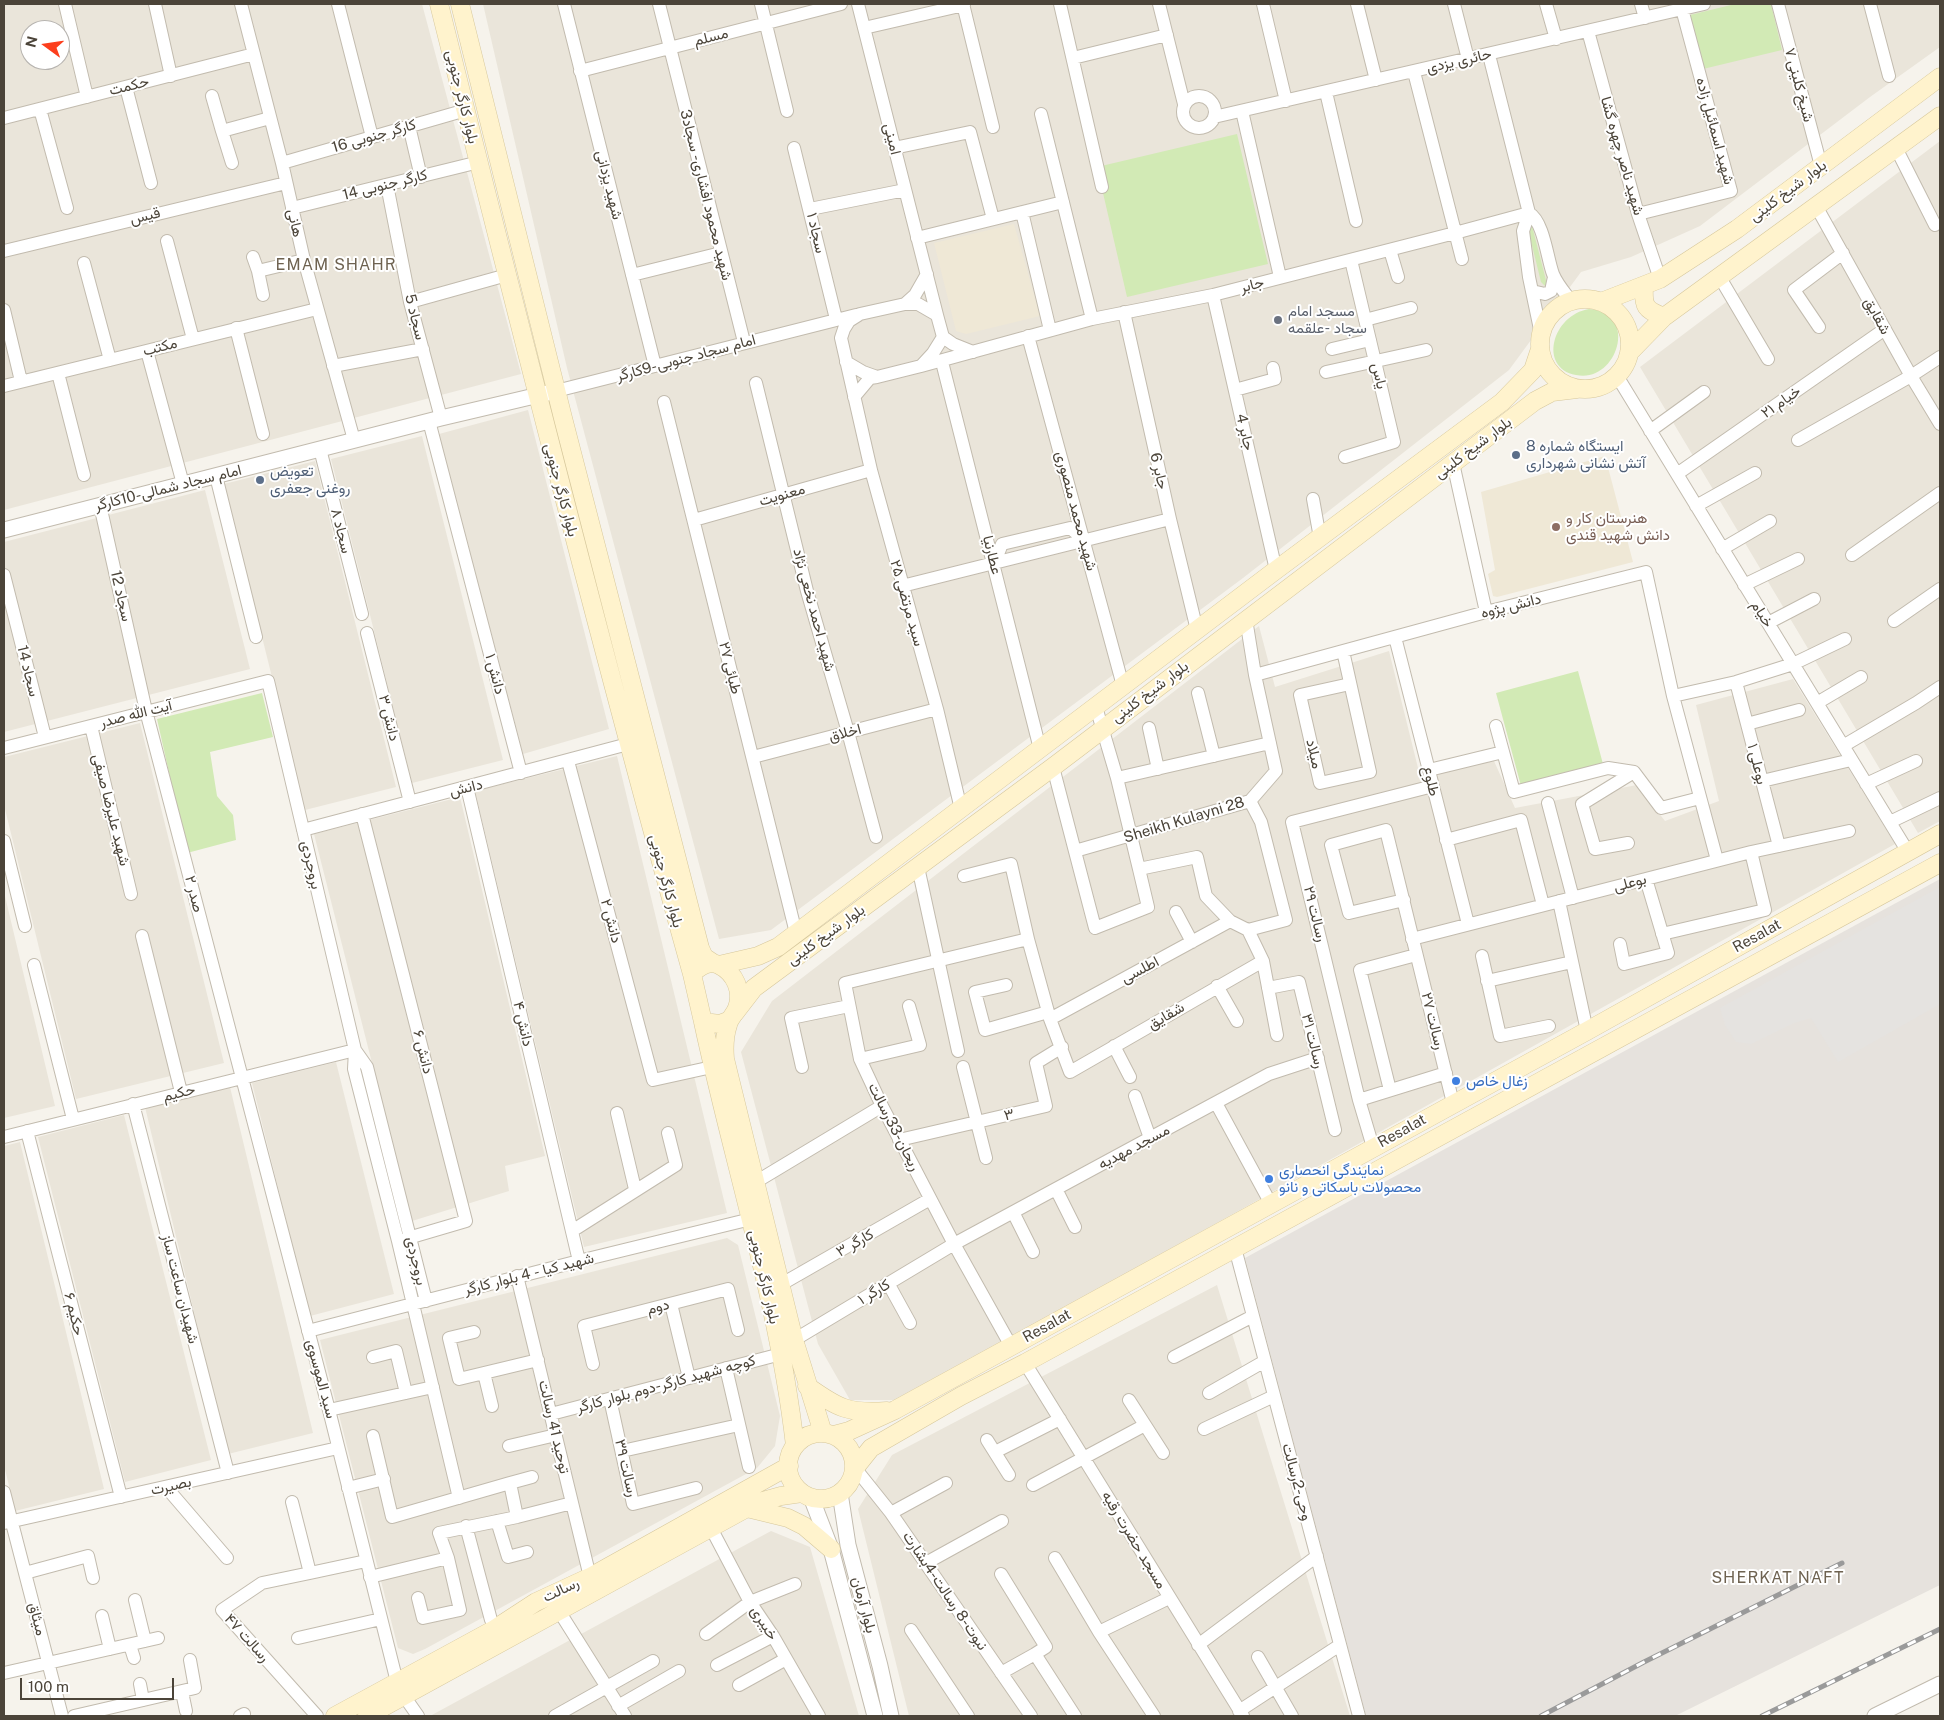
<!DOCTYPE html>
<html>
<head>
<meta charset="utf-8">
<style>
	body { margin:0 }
	#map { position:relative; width:1944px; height:1720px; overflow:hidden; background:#f6f3ec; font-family:"Public Sans",sans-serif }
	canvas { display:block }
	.frame { position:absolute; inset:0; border:5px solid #4b4439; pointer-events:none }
	.north { position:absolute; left:20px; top:20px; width:50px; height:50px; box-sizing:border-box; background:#fff; border:1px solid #b7b4b0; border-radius:50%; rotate:284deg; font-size:14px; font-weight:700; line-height:20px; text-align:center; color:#4b4439 }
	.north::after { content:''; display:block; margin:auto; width:18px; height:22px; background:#fc3f1d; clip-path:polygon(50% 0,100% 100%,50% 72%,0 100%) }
	.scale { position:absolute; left:20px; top:1678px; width:154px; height:22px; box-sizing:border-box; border:2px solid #4b4439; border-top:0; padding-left:6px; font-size:15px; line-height:18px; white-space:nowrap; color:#4b4439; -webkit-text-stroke:4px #fff; paint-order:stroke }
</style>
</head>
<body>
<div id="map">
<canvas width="1944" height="1720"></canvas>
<div class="frame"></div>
<div class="north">N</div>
<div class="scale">100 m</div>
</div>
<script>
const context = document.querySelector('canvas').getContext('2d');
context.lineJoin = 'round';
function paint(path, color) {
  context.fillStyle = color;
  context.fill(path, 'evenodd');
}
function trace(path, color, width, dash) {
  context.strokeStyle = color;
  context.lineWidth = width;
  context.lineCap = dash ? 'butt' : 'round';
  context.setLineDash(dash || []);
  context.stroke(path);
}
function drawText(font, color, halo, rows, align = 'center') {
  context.font = font + ' "Public Sans",Vazirmatn,sans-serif';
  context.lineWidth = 4;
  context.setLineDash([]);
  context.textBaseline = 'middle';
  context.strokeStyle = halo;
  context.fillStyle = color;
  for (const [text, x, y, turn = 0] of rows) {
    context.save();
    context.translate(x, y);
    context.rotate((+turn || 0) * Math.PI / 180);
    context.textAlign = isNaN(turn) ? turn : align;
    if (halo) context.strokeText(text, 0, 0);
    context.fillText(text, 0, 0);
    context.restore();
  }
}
paint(new Path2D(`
	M4,4H422L521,374L4,510ZM30,30H60V60H30Z
	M483,4H1940V47L1870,97L1700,226L1631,257L1581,272L1509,370L1243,578L771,930L719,939L567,368Z
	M1940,141V821L1918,833L1640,367Z
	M528,410L609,729L523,754L439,434Z
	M422,436L503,760L412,783L331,459Z
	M315,461L396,787L305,810L224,484Z
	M205,490L250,669L4,732V542Z
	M1259,626L1275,687L1389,651L1420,776L1494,761L1515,808L1637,785L1665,821L1719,801L1696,705L1793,679L1895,844L900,1400H850L818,1344L741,1052L772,1001Z
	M140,723L224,1063L76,1099L4,805V757Z
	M617,756L727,1213L584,1247L475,791Z
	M460,797L545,1156L505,1166L509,1191L412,1221L314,834Z
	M4,892L55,1106L4,1118Z
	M336,1062L394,1294L310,1316L252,1083Z
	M230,1087L313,1433L228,1454L145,1107Z
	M124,1115L211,1460L125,1482L38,1137Z
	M20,1142L104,1489L15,1511L4,1465V1146Z
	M727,1238L738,1245L780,1416L775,1446L757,1468L425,1649L413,1654L398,1648L320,1340Z
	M1217,1285L1350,1716H909L858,1509L892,1455Z
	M771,1531L810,1547L859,1716H430Z`), '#eae5da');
paint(new Path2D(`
	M1940,879V1585L1675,1716H1366L1245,1258Z`), '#e6e2dd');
paint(new Path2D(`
	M1014,224L1040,316L966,334L956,331L934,243Z
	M1605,456L1633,562L1497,597L1493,596L1488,574L1495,570L1481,492Z`), '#efe8d6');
paint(new Path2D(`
	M1735,4H1771L1782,50L1703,69L1690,15Z
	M1237,134L1268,264L1127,297L1097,167Z
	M1526,221L1531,222L1547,284L1545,286L1541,282Z
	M1589,309C1640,312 1617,384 1576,375C1538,368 1552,315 1589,309Z
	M1578,671L1603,764L1521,786L1496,693Z
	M262,693L273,737L210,752L217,796L233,815L236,840L187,853L157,719Z`), '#d2eab5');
paint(new Path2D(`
	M1940,887V1004L1838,1062L1811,1018L1794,1023L1751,1044L1736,1042L1725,1025L1720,1008Z`), '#e5e3e0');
const minor = new Path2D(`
	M65,4L87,97
	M155,4L171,76
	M241,4L282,163L304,260L354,440
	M338,4L372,137
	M564,4L655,366
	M659,4L744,342
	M761,4L787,111
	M858,4L937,315
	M963,4L993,127
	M1060,4L1102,187
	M1159,4L1184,104
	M1263,4L1286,101
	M1357,4L1376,80
	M1454,4L1468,59
	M1546,4L1556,39
	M1641,4L1645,18
	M1778,4L1821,166
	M1870,4L1889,76
	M864,28L964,5
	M1588,31L1638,214L1660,279
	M1489,55L1529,213
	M1073,58L1167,35
	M580,71L841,4
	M1414,72L1462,259
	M126,87L151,183
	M1326,92L1356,221
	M1183 112a16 16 0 1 1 32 0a16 16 0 1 1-32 0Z
	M212,96L222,131
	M40,109L67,208
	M1242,111L1280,277
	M1041,114L1092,319
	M1214,117L1704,4
	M4,118L254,54
	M409,126L421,177
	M794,148L836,319
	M894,148L970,132L993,219
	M1896,148L1935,225
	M232,163L222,131L270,118
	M282,163L466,110
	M387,185L410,302L441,418
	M1816,206L1911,376L1940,424
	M292,208L479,162
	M810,209L905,190
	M1022,212L1050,330
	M1529,213L1523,231L1529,277L1541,334
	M1529,213C1544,222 1547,258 1553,274C1557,284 1565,293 1571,301
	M1638,214L1731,191L1682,9
	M917,238L1063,202
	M167,241L193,339
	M1390,250L1398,277
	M4,251L286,183
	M253,257L258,271L304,260
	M84,263L110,360
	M258,271L263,295
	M632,275L721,253
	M1719,276L1768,359
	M1532,291L1545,294L1551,291L1554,277
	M1213,295L1276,570
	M410,302L507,275
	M905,304L915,295L927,274
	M4,310L21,381
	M1124,312L1170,519L1197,630
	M1365,320L1411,308
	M1819,327L1794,290L1843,253
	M236,328L263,434
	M1028,336L1123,686
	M943,337L953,344L973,352
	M1332,349L1370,340
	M147,351L183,484
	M846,362L863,372L877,377L921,366L933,353L943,337L937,315L918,304H905L860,314L849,321L844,329L841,338L871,470L937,709L961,809
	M942,362L1040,749
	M333,366L423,349
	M921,366L1092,319L1213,295L1455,233L1529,213
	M1326,372L1426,350
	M58,373L84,475
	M1617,376L1908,852
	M756,383L807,591L848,732L876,837
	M4,386L317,309
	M1235,390L1275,379L1273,368
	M556,391L856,315
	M854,397L870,378L877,377
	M664,402L796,933
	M429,421L521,773
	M1650,431L1704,392
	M1798,440L1911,376L1940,357
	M320,449L362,614
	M1345,457L1394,442L1351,260
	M1453,463L1486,612
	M1677,474L1885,329
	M216,476L256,637
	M1313,499L1320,538
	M100,505L146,711L329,1410L397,1682
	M1696,506L1755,473
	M694,520L871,470
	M1722,549L1770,521
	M1852,555L1940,493
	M994,564L1002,544L1070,528L1085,540
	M4,575L45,737
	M1744,585L1798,559
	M902,586L1170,519
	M1894,621L1940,589
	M1768,623L1814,599
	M367,633L410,802
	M1395,637L1468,924
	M1343,651L1370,772L1320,783L1300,695L1350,684
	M1255,675L1486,612L1646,572L1673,696L1717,860
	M1736,682L1779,846
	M1198,693L1214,756
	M1673,696L1736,682L1793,664L1845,639
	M1817,703L1861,677
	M1096,707L1117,778L1139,869L1197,857L1206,896L1230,921L1248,930L1263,961L1277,1035
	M1747,724L1799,710
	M91,726L131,894
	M1496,726L1514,792L1608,768L1634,772
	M1149,728L1158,769
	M1843,746L1916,703L1940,687
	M4,748L268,681L355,1050L354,1069L398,1241L459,1498
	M753,757L937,709
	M568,761L653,1080L712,1067
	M1053,767L1095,928L1148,907L1139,869
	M1429,770L1503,752
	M1117,778L1270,743
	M1762,781L1851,760
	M1866,784L1916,761
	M467,787L579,1261
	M1548,803L1573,898
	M362,814L466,1221L398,1241
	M1890,822L1940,798
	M303,830L628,744
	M1446,840L1521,820L1543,905
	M4,841L25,926
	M1628,843L1595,849L1582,804L1634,772L1661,808L1700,798
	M1075,851L1250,801L1276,771L1255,675L1246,619
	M918,867L958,1051
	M964,876L1011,864L1028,939L845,983L860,1059L882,1106L954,1244L1011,1346
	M1404,900L1349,913L1331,845L1386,830C1409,921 1431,1012 1453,1103
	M1559,901L1587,1031
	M1176,912L1192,942
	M1248,930L1286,920L1261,822L1250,801
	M1662,934L1765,910L1751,852
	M142,936L181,1092
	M1028,939L1050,1019L1070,1072L1263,961
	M1412,939L1751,852L1849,831
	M1620,944L1624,964L1668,953L1646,879
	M1482,956L1500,1036L1549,1026
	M34,965L73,1119
	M1487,981L1572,962
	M1006,985L975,992L985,1030L1048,1012
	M1217,986L1237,1021
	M1268,988L1299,982L1335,1130
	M1050,1019L1230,921
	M1114,1046L1130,1077
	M355,1050L367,1067L426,1301
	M860,1059L920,1045L909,1006
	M802,1067L791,1018L849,1006
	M963,1067L986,1158
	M1390,1090L1360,970L1416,955
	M1135,1096L1150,1138
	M1359,1100L1446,1073
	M1216,1103L1271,1204
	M133,1104L228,1473
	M617,1113L635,1189
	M27,1131L121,1497
	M4,1137L355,1050
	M899,1140L1046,1106L1036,1063L1062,1047
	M1373,1147L1359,1100L1292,822L1433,786
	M754,1183L882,1106
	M1056,1189L1075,1227
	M1013,1212L1033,1252
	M572,1231L676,1165L668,1133
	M1235,1248L1359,1716
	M517,1276L590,1577
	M888,1283L910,1323
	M780,1285L930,1199
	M671,1304L689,1378
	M308,1331L579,1261L751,1219
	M474,1332L449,1338L459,1379L538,1360
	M794,1340L954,1244L1150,1138L1269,1074L1318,1058
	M373,1357L396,1351L406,1393
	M1174,1357L1253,1316
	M1025,1363L1243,1716
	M593,1364L584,1326L728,1289L738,1330
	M726,1368L749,1467
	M484,1373L492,1406
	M1209,1393L1265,1361
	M610,1399L633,1504L696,1488
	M1129,1400L1163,1453
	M329,1410L433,1387
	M551,1414L781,1354
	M1204,1429L1274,1396
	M373,1436L392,1517L510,1483L517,1517
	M987,1440L1009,1475
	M509,1446L556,1435
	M622,1451L739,1425
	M995,1452L1060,1419
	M855,1468L891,1513L1031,1716
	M510,1483L532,1477
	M1033,1485L1145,1425
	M166,1487L227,1558
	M348,1488L384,1479
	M4,1492L62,1716
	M292,1502L310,1573L366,1561
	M891,1513L946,1483
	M497,1521L508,1557L527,1552
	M4,1523L338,1448
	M466,1526L491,1620
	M711,1528L750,1602L773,1636L819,1716
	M1055,1558L1099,1632L1169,1598
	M926,1563L1002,1521
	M25,1573L88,1556L93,1578
	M310,1573L262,1583L222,1610L317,1716
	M1001,1574L1046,1647L1035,1654
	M370,1577L448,1558L439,1533L517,1517L572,1503
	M418,1598L423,1618L460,1610L448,1558
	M135,1600L145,1641
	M559,1611L625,1716
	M102,1616L110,1649
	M911,1630L968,1716
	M1099,1632L1154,1716
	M706,1634L750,1602L795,1584
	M298,1638L381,1619
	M130,1645L134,1658
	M1198,1645L1317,1556
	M1258,1657L1292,1716
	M717,1665L773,1636
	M4,1673L158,1638
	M1001,1673L1035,1654L1075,1716
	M140,1684L143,1700
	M739,1685L786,1659
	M182,1692L186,1711
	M404,1696L418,1716
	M618,1706L679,1671
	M1239,1711L1340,1645
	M74,1716L195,1688L190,1660
	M240,1716L244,1714
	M555,1716L653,1661`);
const tertiary = new Path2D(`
	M4,530L441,418L556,391
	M840,1493L848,1545L880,1666L891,1716
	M811,1497L831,1549L875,1716
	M1875,1716L1940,1684`);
const secondary = new Path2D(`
	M439,4C520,328 602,652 692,974
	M460,4L563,418L700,948L704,957L713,963
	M1644,287C1643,306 1645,310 1664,317
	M1540 344a45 45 0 1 1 90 0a45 45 0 1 1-90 0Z
	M1601,302L1660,279L1737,229L1940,77
	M1629,353L1664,317L1940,116
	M719,965L758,956L778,947L1276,570L1502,402L1533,370L1540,349
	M734,1014L754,988L1053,767L1535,401L1552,392L1577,389
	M728,1021L720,1024L703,1022L692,974C699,967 709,960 719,965C735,973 743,991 737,1008C735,1014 729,1019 728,1025C724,1037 724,1047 725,1059L794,1340L823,1433
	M703,1022C733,1163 779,1303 795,1446
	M807,1386C838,1408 848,1414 887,1411
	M788 1466a33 33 0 1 1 66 0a33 33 0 1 1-66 0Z
	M834,1435L849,1431L895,1410L1587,1031L1940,834
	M855,1468L871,1448L961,1396L1025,1363L1940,863
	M747,1508L788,1518L804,1526L831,1549
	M335,1716L493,1630L536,1602L590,1577L789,1466
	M367,1716L756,1503L781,1496L802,1493`);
trace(minor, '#c2bbae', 14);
trace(tertiary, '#c2bbae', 17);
trace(secondary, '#d6c79b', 19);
trace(minor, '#fff', 12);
trace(tertiary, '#fff', 15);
trace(secondary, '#fff3cd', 18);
const rail = new Path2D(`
	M1541,1716L1644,1662L1842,1563
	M1762,1716L1940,1629`);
trace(rail, '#9a9a9a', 5);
trace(rail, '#fff', 3, [9]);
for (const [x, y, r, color] of [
	[1278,320,5,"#6b7280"],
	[1516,455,5,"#5c6f8a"],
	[260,480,5,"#5c6f8a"],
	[1556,527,5,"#8d6e63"],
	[1456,1081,5,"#3f7fe0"],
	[1269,1179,5,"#3f7fe0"]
]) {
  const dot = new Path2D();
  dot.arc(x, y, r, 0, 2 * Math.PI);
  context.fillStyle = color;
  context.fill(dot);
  trace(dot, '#fff', 2);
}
drawText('15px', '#4b4439', '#fff', [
	["مسلم",711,37,-14],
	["حائری یزدی",1459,61,-13],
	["شیخ کلینی ۷",1799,85,75],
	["حکمت",129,86,-14],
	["بلوار کارگر جنوبی",462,97,76],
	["شهید اسمائیل زاده",1715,131,75],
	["کارگر جنوبی 16",374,136,-16],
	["امینی",892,139,76],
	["شهید ناصر چهره گشا",1622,156,74],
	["کارگر جنوبی 14",385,185,-14],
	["شهید یزدانی",609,185,76],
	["بلوار شیخ کلینی",1788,191,-37],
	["شهید محمود افشاری- سجاد3",706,195,76],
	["قیس",145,216,-14],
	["هانی",295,223,77],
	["سجاد ۱",816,233,77],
	["جابر",1252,285,-14],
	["شقایق",1877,316,61],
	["سجاد 5",415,317,76],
	["مکتب",160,347,-14],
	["امام سجاد جنوبی-9کارگر",686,358,-15],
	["یاس",1379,376,77],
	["خیام ۲۱",1781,402,-35],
	["جابر 4",1245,432,77],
	["بلوار شیخ کلینی",1473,448,-37],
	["جابر 6",1159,471,77],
	["امام سجاد شمالی-10کارگر",168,488,-14],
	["بلوار کارگر جنوبی",561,490,75],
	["معنویت",782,495,-16],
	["شهید محمد منصوری",1076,511,75],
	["سجاد ۸",341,531,76],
	["عطارنیا",992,555,76],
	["سجاد 12",121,596,77],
	["۲۵ سید مرتضی",907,603,74],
	["دانش پژوه",1511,606,-14],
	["شهید احمد نخعی نژاد",814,610,75],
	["خیام",1762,614,58],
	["طبائی ۲۷",730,668,76],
	["سجاد 14",28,671,76],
	["دانش ۱",495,674,75],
	["بلوار شیخ کلینی",1150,692,-37],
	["آیت الله صدر",136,714,-14],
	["دانش ۳",389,718,76],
	["اخلاق",845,733,-15],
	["میلاد",1314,754,77],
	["۱ بوعلی",1757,764,76],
	["طلوع",1431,781,76],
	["دانش",466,788,-14],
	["شهید علیرضا صیفی",111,810,76],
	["Sheikh Kulayni 28",1184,820,-17],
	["بروجردی",311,865,77],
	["بلوار کارگر جنوبی",666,881,75],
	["بوعلی",1630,883,-15],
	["صدر ۲",194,894,76],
	["رسالت ۲۹",1315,914,76],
	["دانش ۲",611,921,75],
	["بلوار شیخ کلینی",826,935,-36],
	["Resalat",1757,936,-29],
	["اطلسی",1140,970,-28],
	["شقایق",1166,1016,-30],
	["رسالت ۲۷",1433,1021,76],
	["دانش ۴",523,1024,77],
	["رسالت ۳۱",1313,1041,76],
	["دانش ۶",423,1052,76],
	["حکیم",179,1093,-14],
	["۳",1009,1115,-13],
	["ریحان-33رسالت",894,1127,63],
	["Resalat",1402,1131,-29],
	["مسجد مهدیه",1134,1147,-28],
	["کارگر ۳",855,1243,-30],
	["بروجردی",416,1261,77],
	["شهید کیا - 4 بلوار کارگر",529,1274,-14],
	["بلوار کارگر جنوبی",764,1277,77],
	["شهیدان ساعت ساز",180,1289,76],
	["کارگر ۱",874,1292,-31],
	["دوم",658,1307,-15],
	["حکیم ۶",74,1314,76],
	["Resalat",1047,1326,-29],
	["سید الموسوی",321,1379,75],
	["کوچه شهید کارگر-دوم بلوار کارگر",666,1384,-15],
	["توحید 41 رسالت",554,1427,77],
	["رسالت ۳۹",626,1468,77],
	["وحی-2رسالت",1297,1482,75],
	["بصیرت",171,1486,-13],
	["مسجد حضرت رقیه",1134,1540,59],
	["رسالت",561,1590,-25],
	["نبوت-8 رسالت-4بشارت",945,1591,56],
	["بلوار آرمان",864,1605,75],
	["میثاق",37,1619,75],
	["خیبری",764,1623,57],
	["رسالت ۴۷",247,1638,48]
]);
drawText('15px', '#5b616d', '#fff', [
	["مسجد امام",1288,311],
	["سجاد -علقمه",1288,328]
], 'left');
drawText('15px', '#4e5e75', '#fff', [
	["ایستگاه شماره 8",1526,446],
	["آتش نشانی شهرداری",1526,463],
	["تعویض",270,471],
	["روغنی جعفری",270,488]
], 'left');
drawText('15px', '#785e54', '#fff', [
	["هنرستان کار و",1566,518],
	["دانش شهید قندی",1566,535]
], 'left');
drawText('15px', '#366cbe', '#fff', [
	["زغال خاص",1466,1081],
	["نمایندگی انحصاری",1279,1170],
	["محصولات باسکاتی و نانو",1279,1187]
], 'left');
context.letterSpacing = '1px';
drawText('16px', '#6e6250', '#fff', [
	["EMAM SHAHR",336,265],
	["SHERKAT NAFT",1778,1578]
]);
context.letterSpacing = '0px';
</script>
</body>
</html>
